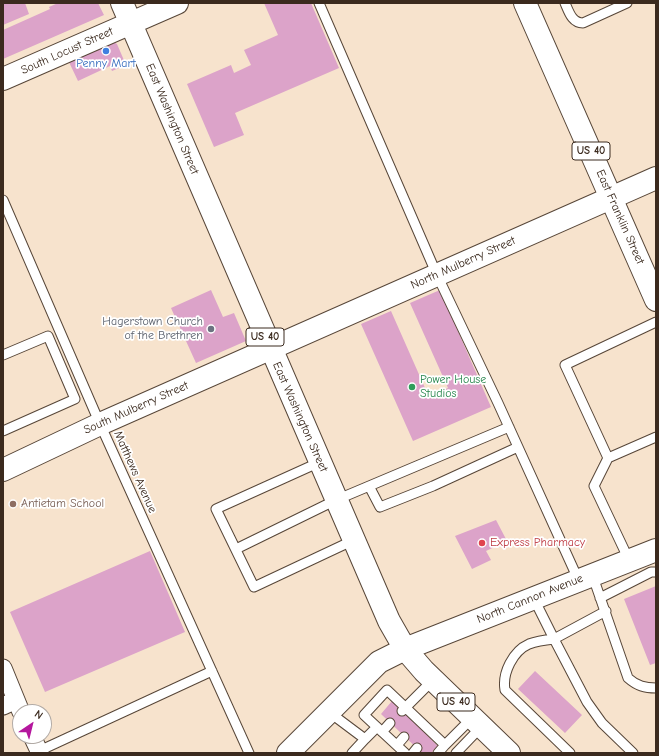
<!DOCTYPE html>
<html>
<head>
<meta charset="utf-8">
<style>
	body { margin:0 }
	#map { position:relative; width:659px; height:756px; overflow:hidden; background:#f7e3cd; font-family:"Comic Neue",sans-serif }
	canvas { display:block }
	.frame { position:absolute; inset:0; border:4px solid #3b2a1e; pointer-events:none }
	.north { position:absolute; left:12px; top:704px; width:40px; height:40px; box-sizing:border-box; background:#fff; border:1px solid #b1aaa5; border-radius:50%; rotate:35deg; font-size:11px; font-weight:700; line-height:16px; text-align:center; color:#3b2a1e }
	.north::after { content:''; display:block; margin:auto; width:14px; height:18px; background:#b5179e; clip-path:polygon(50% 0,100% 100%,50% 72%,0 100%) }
</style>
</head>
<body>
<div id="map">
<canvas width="659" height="756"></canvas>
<div class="frame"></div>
<div class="north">N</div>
</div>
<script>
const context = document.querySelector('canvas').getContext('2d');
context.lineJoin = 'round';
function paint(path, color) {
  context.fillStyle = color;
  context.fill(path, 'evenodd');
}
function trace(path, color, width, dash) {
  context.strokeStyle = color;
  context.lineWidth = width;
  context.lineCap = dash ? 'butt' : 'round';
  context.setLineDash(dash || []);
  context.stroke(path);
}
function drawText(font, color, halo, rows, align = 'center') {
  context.font = font + ' "Comic Neue",sans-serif';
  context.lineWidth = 3.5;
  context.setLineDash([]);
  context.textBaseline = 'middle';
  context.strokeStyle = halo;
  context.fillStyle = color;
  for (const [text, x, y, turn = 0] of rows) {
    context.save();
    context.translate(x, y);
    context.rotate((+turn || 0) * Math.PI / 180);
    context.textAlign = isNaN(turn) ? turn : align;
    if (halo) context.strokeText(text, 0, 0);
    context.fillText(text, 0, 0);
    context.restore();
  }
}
paint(new Path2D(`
	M3,3H25L29,14L3,25Z
	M58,3H98L104,15L3,59V30L50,9L49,7Z
	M264,3H311L339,68L235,113L244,135L214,147L187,84L231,65L234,73L251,65L244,50L278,35Z
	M112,41L117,44L126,65L112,71L110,66L78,81L68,60Z
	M211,290L223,317L234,313L246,341L196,363L171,308Z
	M440,290L491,407L413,441L361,324L391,311L429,397L448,388L410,303Z
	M496,520L507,541L486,551L491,560L472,569L455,536Z
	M150,551L185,632L45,692L10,612Z
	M656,586V663L650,665L624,599Z
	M535,671L582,715L565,733L518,689Z
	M392,701L438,746L431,753H422L381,714Z`), '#dca3c9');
const service = new Path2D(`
	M319,3L437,275L498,403L578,579
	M565,3C569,12 572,23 583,23L627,3
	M3,200L100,424L249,753
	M3,355L48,336L75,399L3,431
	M608,458L565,365L656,322
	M320,462L216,509L254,587L354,540
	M369,486L380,507L433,486L518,447
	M236,549L336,500L509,427
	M629,560L594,486L608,458L656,437
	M592,574L628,678C637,686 645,688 656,688
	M600,598L651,572H656
	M534,599L554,639L606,611
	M402,711L433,680
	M329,712L365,739L377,727
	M382,732L390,723
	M397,745L404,737
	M445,745L472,718
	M39,751L212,671
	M352,753L365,739
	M405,753L364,715L387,690L445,745L438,753
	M413,753L417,748
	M456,753L481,727
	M570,753L505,690C502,673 513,651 529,644C537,641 545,640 554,639L587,702L602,723L633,753`);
const minor = new Path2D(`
	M3,668L21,712
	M3,706L16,700
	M32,736L40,753`);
const tertiary = new Path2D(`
	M3,470L100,424L656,178
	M288,753L379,662L405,649L656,550`);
const secondary = new Path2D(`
	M3,79L177,3`);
const primary = new Path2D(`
	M122,3L389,621L405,649L424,671L509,753
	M525,3L656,300`);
trace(service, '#574638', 11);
trace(minor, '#574638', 19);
trace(tertiary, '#574638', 24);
trace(secondary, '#574638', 24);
trace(primary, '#574638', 24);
trace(service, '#fff', 9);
trace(minor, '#fff', 17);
trace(tertiary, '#fff', 22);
trace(secondary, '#fff', 22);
trace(primary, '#fff', 22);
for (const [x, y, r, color] of [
	[106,51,4,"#3f7fe0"],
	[211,329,4,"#6b7280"],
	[412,387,4,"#2e9e5b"],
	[13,504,4,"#8d6e63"],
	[482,543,4,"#e0444e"]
]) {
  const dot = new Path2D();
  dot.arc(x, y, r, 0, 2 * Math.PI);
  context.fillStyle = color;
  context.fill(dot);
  trace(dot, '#fff', 1.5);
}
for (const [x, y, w] of [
	[591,151,38],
	[265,337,38],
	[456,702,38]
]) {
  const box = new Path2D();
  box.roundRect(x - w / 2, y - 9, w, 18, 3);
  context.fillStyle = '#fff';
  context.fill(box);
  trace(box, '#3b2a1e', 1);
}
drawText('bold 11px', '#3b2a1e', null, [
	["US 40",591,151],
	["US 40",265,337],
	["US 40",456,702]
]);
drawText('12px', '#3b2a1e', '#fff', [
	["South Locust Street",67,51,-24],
	["East Washington Street",172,119,67],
	["East Franklin Street",620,217,66],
	["North Mulberry Street",463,263,-24],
	["South Mulberry Street",136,408,-24],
	["East Washington Street",300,417,66],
	["Matthews Avenue",135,472,66],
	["North Cannon Avenue",530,599,-22]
]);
drawText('12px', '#366cbe', '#fff', [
	["Penny Mart",106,64]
]);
drawText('12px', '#5b616d', '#fff', [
	["Hagerstown Church",203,322],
	["of the Brethren",203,336]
], 'right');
drawText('12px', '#27864d', '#fff', [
	["Power House",420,380],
	["Studios",420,394]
], 'left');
drawText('12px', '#785e54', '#fff', [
	["Antietam School",21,504]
], 'left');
drawText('12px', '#be3a42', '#fff', [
	["Express Pharmacy",490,543]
], 'left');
</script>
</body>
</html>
